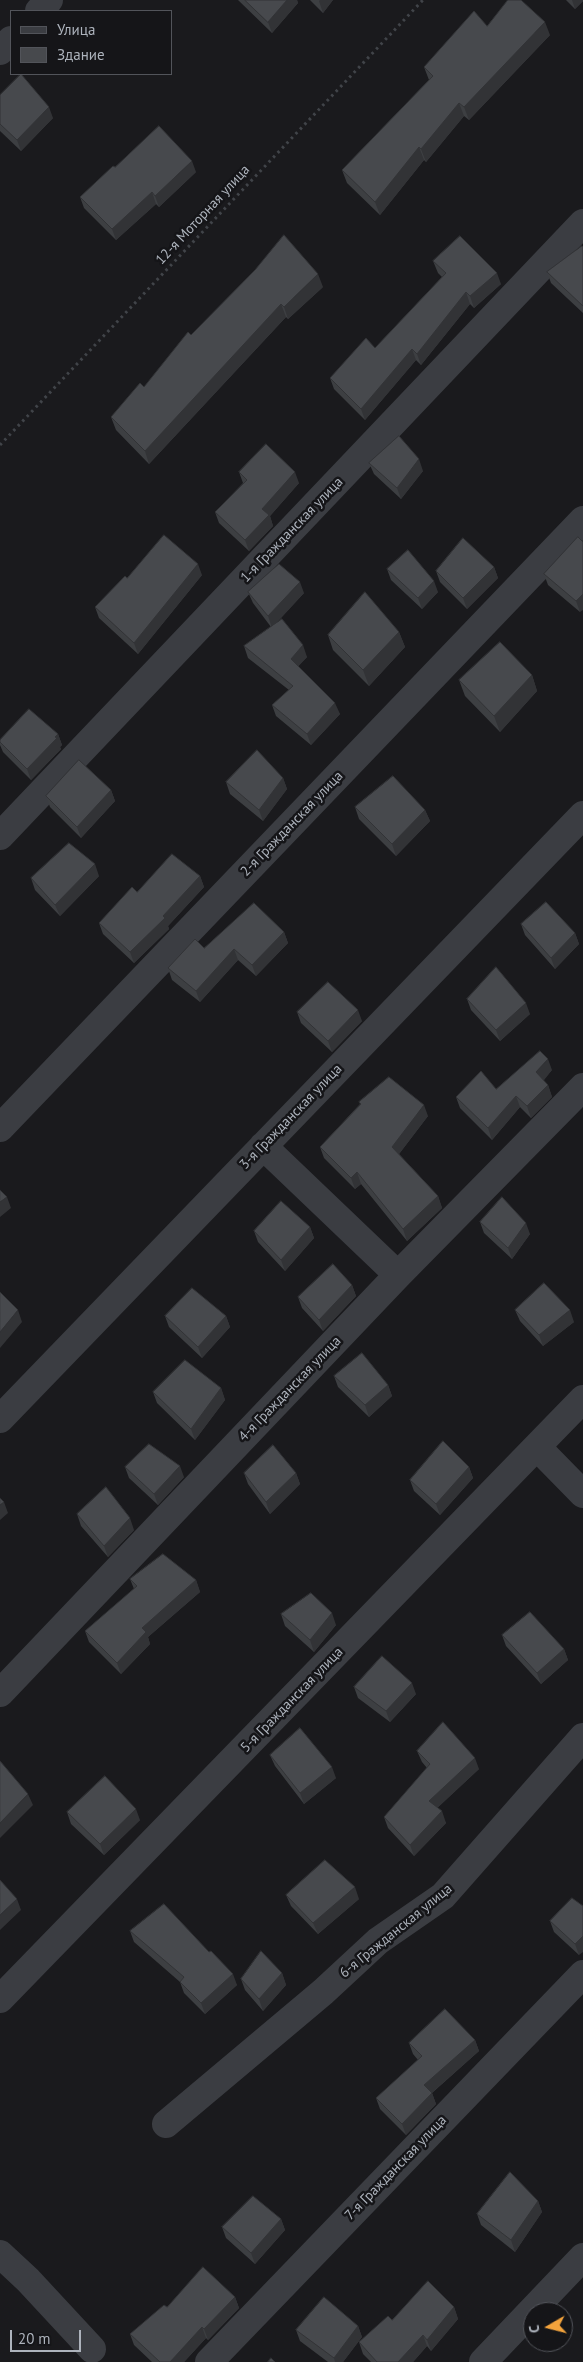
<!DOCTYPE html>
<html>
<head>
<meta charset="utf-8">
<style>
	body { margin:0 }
	#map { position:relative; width:583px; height:2362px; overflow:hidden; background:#1a1a1d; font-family:"PT Sans",sans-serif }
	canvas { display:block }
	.legend { position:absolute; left:10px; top:10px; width:162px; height:65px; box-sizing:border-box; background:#151518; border:1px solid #52545a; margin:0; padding:6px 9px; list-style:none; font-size:15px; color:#adb3bc }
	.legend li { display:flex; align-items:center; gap:10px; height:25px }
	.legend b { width:25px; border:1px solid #52545a }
	.north { position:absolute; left:523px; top:2302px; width:50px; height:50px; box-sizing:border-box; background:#151518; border:1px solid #52545a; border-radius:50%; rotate:262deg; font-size:14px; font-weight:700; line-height:20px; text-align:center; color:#adb3bc }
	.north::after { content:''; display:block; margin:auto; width:18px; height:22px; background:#f3a33c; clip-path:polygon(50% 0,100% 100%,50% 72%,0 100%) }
	.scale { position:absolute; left:10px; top:2330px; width:71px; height:22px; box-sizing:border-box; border:2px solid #adb3bc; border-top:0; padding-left:6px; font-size:15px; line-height:18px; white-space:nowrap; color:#adb3bc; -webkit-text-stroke:4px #151518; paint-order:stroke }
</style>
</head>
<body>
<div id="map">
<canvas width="583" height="2362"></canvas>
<ul class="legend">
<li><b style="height:6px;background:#3b3d42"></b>Улица</li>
<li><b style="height:14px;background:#47494d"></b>Здание</li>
</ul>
<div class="north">С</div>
<div class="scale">20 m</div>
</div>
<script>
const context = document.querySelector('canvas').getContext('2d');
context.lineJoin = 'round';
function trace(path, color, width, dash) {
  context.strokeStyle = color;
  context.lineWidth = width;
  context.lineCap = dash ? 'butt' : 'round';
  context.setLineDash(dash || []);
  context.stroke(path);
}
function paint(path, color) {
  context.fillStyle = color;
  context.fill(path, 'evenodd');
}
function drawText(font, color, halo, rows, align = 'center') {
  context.font = font + ' "PT Sans",sans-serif';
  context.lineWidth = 5;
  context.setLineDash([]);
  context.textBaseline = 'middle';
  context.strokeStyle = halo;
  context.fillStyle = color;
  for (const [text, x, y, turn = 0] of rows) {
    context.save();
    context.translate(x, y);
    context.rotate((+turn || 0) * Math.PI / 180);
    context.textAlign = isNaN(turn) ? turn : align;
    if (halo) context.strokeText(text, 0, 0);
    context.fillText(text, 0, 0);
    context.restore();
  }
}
trace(new Path2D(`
	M0,445L423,0`), '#414449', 3, [2.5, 4]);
trace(new Path2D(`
	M39,11L49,0
	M0,51L11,40
	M0,836L583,223
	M0,1128L583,520
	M263,1146L398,1275
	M0,1419L583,815
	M538,1448L583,1494
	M0,1693L398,1275L583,1087
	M0,1999L583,1399
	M166,2124L323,1992L378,1941L443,1896L583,1737
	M0,2254L28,2280L92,2349
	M209,2362L583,1974
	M483,2362L583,2257`), '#3b3d42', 28);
paint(new Path2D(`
	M238,0H297L298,3L272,33Z
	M310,0H333L323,13Z
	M566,0H583V1L575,9Z
	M487,26L550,35L469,120L464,116L426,162L424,160L380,215L347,183L342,170L429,80L424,67Z
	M0,95L53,118L21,151L0,131Z
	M196,172L159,207L156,204L116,240L84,208L80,197Z
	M583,247V313L551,283L547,272Z
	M433,261L501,284L474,308L470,304L421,365L416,360L365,420L334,389L330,378L375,348L442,277L438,273Z
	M323,287L288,319L286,317L149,464L116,430L111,417L144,387L191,335Z
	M369,463L423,471L401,499L374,474Z
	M239,472L299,483L270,516L273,526L249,551L219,523L215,512L243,483Z
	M578,537L580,612L548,585L544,574Z
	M494,567L498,578L467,609L440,582L436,571Z
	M387,569L438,592L422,609L391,580Z
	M202,575L138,654L99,618L95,607L127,578Z
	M248,592L304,593L274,625L307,657L298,666L340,714L311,745L276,716L272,705L289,690L248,658L244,646L271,627L253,603Z
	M399,632L405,647L369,686L333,650L328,635Z
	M532,675L537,691L500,732L465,696L459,680Z
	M58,734L62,745L60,747L61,749L31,780L3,752L0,745V740Z
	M283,778L287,789L263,821L230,794L226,782Z
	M111,790L115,801L81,838L50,807L46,796Z
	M355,807L425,810L430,821L396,856L359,819Z
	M99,876L60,916L35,890L31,878Z
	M200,876L204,887L168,926L169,929L134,963L103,934L99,923Z
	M521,924L575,933L579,944L555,969L525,935Z
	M284,932L288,943L256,976L238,960L200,1002L172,980L168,968L204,948Z
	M467,999L530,1014L500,1041L471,1010Z
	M297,1012L362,1021L332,1052L301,1023Z
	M552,1070L543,1080L548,1085L552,1097L531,1118L520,1107L492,1140L460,1108L456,1097L496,1089Z
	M359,1102L428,1116L399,1154L438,1196L442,1208L407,1241L361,1184L355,1189L324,1158L320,1147L360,1104Z
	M480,1222L530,1234L512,1259L484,1233Z
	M310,1227L314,1238L285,1271L258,1242L254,1231Z
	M352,1285L356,1296L323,1331L302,1308L298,1297Z
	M515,1310L574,1322L543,1346L520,1321Z
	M165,1316H226L230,1327L202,1358L169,1327Z
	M334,1376L388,1385L392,1396L369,1417L338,1387Z
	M221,1388L225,1400L195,1440L157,1403L153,1392Z
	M125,1467L184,1477L158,1505L129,1478Z
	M469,1467L473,1478L440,1515L414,1491L410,1480Z
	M244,1473H296L300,1484L270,1514L248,1484Z
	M77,1514L134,1530L108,1557L81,1526Z
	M130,1579L196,1580L200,1592L148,1637L150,1644L121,1674L89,1642L85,1631L134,1589Z
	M281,1614L336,1625L314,1652L285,1626Z
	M502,1635L564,1649L568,1660L541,1684L506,1646Z
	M354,1687L416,1694L390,1722L358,1698Z
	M417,1751L479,1769L437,1808L446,1823L414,1856L388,1828L384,1817L427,1768L422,1762Z
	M270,1755L336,1778L304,1804L275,1766Z
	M67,1812L140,1820L104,1855L71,1824Z
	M286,1895L359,1899L318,1934L291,1906Z
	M583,1906L579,1955L554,1932L550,1921Z
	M130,1931L209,1952L237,1985L205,2014L184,1993L180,1982L134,1942Z
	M282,1973L286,1985L263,2011L245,1990L241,1979Z
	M475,2040L479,2051L432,2093L436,2104L406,2135L380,2109L376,2098L418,2060L413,2054L409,2043Z
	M538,2201L542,2212L515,2252L481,2225L477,2214Z
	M281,2219L285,2230L255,2264L226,2238L222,2227Z
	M235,2297L239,2308L208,2340L206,2338L184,2362H152L134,2345L130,2334L167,2307Z
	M454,2307L458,2319L431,2351L427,2346L413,2362H371L363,2354L359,2342L392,2320Z
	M358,2326L362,2337L343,2362H328L300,2341L296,2330Z`), '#3d3f42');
paint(new Path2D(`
	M287,0H297L298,3L272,33L268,22Z
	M320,0H333L323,13L319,1Z
	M572,0H583V1L575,9Z
	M545,22L550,35L469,120L464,107Z
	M459,103L464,116L426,162L421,149Z
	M49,107L53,118L21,151L17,140Z
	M419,147L424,160L380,215L375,202Z
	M192,161L196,172L159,207L155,196Z
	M152,192L156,204L116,240L112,229Z
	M497,273L501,284L474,308L470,296Z
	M318,274L323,287L288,319L284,307Z
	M466,292L470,304L421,365L417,354Z
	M281,304L286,317L149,464L145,451Z
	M412,349L416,360L365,420L361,409Z
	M419,459L423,471L401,499L397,488Z
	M295,472L299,483L270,516L273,526L249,551L245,540L262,509Z
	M198,564L202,575L138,654L134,643Z
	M494,567L498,578L467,609L463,598Z
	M434,581L438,592L422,609L418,598Z
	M300,582L304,593L272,628L268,616Z
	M583,594V610L580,612L576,601Z
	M399,632L405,647L369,686L363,670Z
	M303,645L307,657L295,670L291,659Z
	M532,675L537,691L500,732L494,716Z
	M335,703L340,714L311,745L307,734Z
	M58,734L62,745L60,747L61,749L31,780L27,769Z
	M283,778L287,789L263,821L259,810Z
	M111,790L115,801L81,838L77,827Z
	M425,810L430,821L396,856L392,844Z
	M95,864L99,876L60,916L55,905Z
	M200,876L204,887L168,926L169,929L134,963L130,952Z
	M284,932L288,943L256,976L252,965Z
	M575,933L579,944L555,969L551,958Z
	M234,949L238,960L200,1002L196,991Z
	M526,1003L530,1014L500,1041L496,1030Z
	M358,1010L362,1021L332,1052L328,1041Z
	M548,1059L552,1070L541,1084L536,1072Z
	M548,1085L552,1097L531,1118L527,1106Z
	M516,1096L520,1107L492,1140L488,1128Z
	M424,1105L428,1116L396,1158L392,1147Z
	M357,1172L361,1184L355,1189L351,1178Z
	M438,1196L442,1208L407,1241L403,1229Z
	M7,1197L11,1208L0,1217V1202Z
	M526,1223L530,1234L512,1259L508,1248Z
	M310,1227L314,1238L285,1271L281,1260Z
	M352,1285L356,1296L323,1331L319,1320Z
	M18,1310L22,1322L0,1348V1332Z
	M570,1310L574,1322L543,1346L539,1335Z
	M226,1316L230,1327L202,1358L198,1347Z
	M388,1385L392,1396L369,1417L365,1405Z
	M221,1388L225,1400L195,1440L191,1429Z
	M180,1466L184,1477L158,1505L154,1494Z
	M469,1467L473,1478L440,1515L436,1504Z
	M296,1473L300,1484L270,1514L266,1502Z
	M4,1502L8,1513L0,1520V1505Z
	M130,1518L134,1530L108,1557L104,1546Z
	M196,1580L200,1592L148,1637L150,1644L121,1674L117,1663L142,1628Z
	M332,1613L336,1625L314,1652L310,1640Z
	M564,1649L568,1660L541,1684L537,1673Z
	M412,1683L416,1694L390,1722L386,1711Z
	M475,1758L479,1769L433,1812L429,1801Z
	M332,1767L336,1778L304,1804L300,1793Z
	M28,1794L33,1805L0,1838V1823Z
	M136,1809L140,1820L104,1855L100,1844Z
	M442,1811L446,1823L414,1856L410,1845Z
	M355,1887L359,1899L318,1934L313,1923Z
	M17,1899L21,1910L0,1930V1915Z
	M583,1936V1952L579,1955L575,1944Z
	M282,1973L286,1985L263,2011L259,1999Z
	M233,1974L237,1985L205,2014L201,2003Z
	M475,2040L479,2051L428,2096L424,2085Z
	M432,2093L436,2104L406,2135L402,2124Z
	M538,2201L542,2212L515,2252L511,2240Z
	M281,2219L285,2230L255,2264L251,2253Z
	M235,2297L239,2308L208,2340L204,2329Z
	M454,2307L458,2319L431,2351L427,2340Z
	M358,2326L362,2337L343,2362H335L334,2358Z
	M202,2327L206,2338L184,2362H170Z
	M423,2335L427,2346L413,2362H398Z`), '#323336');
const building = new Path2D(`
	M245,0H287L268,22Z
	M508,0H521L545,22L464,107L459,103L421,149L419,147L375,202L342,170L433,76L424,67L474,11L487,26Z
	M21,74L49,107L17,140L0,124V95Z
	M159,126L192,161L155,196L152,192L112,229L80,197L113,166L115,167Z
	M284,235L318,274L284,307L281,304L145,451L111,417L140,383L144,387L188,332L191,335L255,270Z
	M460,236L497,273L470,296L466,292L417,354L412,349L361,409L330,378L366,338L375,348L446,273L433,261Z
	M582,246L583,247V306L547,272Z
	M399,436L419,459L397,488L369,463Z
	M266,444L295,472L262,509L269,515L245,540L215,512L247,480L239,472Z
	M164,535L198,564L134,643L95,607L125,576L127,578Z
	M578,537L583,542V594L576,601L544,574Z
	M463,538L494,567L463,598L436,571Z
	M408,550L434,581L418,598L387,569Z
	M279,564L300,582L268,616L248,592Z
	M365,592L399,632L363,670L328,635Z
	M282,619L303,645L291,659L335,703L307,734L272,705L293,686L244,646Z
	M500,642L532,675L494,716L459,680Z
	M29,709L58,734L55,737L57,738L27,769L0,742V740Z
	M257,750L283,778L259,810L226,782Z
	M79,760L111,790L77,827L46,796Z
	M393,776L425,810L392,844L355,807Z
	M69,843L95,864L55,905L31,878Z
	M172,854L200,876L163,916L165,918L130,952L99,923L132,887L137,892Z
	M546,902L575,933L551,958L521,924Z
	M254,903L284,932L252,965L234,949L196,991L168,968L195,939L204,948Z
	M496,967L526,1003L496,1030L467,999Z
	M328,982L358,1010L328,1041L297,1012Z
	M540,1051L548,1059L536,1072L548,1085L527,1106L516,1096L488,1128L456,1097L481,1071L496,1089Z
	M389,1077L424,1105L392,1147L438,1196L403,1229L357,1172L351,1178L320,1147L361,1104L359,1102Z
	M0,1190L7,1197L0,1202Z
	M502,1197L526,1223L508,1248L480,1222Z
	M281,1201L310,1227L281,1260L254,1231Z
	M333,1264L352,1285L319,1320L298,1297Z
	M544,1283L570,1310L539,1335L515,1310Z
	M192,1288L226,1316L198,1347L165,1316Z
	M0,1292L18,1310L0,1332Z
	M362,1353L388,1385L365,1405L334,1376Z
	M185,1360L221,1388L191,1429L153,1392Z
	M443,1441L469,1467L436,1504L410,1480Z
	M149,1444L180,1466L154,1494L125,1467Z
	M273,1445L296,1473L266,1502L244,1473Z
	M106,1487L130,1518L104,1546L77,1514Z
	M0,1498L4,1502L0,1505Z
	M163,1554L196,1580L142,1628L146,1632L117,1663L85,1631L137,1586L130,1579Z
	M311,1593L332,1613L310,1640L281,1614Z
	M530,1612L564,1649L537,1673L502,1635Z
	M382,1656L412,1683L386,1711L354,1687Z
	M443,1722L475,1758L429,1801L442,1811L410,1845L384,1817L430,1764L417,1751Z
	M300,1728L332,1767L300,1793L270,1755Z
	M0,1761L28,1794L0,1823Z
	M105,1776L136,1809L100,1844L67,1812Z
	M325,1860L355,1887L313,1923L286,1895Z
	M0,1880L17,1899L0,1915Z
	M572,1898L583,1906V1936L575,1944L550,1921Z
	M164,1904L209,1952L211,1951L233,1974L201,2003L180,1982L184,1977L130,1931Z
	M261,1951L282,1973L259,1999L241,1979Z
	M445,2009L475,2040L424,2085L432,2093L402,2124L376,2098L422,2056L409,2043Z
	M510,2172L538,2201L511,2240L477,2214Z
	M253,2196L281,2219L251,2253L222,2227Z
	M203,2267L235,2297L204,2329L202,2327L170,2362H160L130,2334L164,2305L167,2307Z
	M428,2281L454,2307L427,2340L423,2335L398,2362H377L359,2342L388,2316L392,2320Z
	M324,2297L358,2326L334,2358L296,2330Z
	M271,2358L275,2362H268Z`);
paint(building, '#47494d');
trace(building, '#323336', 1);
drawText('14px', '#adb3bc', '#151518', [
	["12-я Моторная улица",203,215,-47],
	["1-я Гражданская улица",292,530,-46],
	["2-я Гражданская улица",292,824,-46],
	["3-я Гражданская улица",291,1117,-46],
	["4-я Гражданская улица",290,1389,-46],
	["5-я Гражданская улица",292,1700,-46],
	["6-я Гражданская улица",396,1931,-39],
	["7-я Гражданская улица",396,2168,-46]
]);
</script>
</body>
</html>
